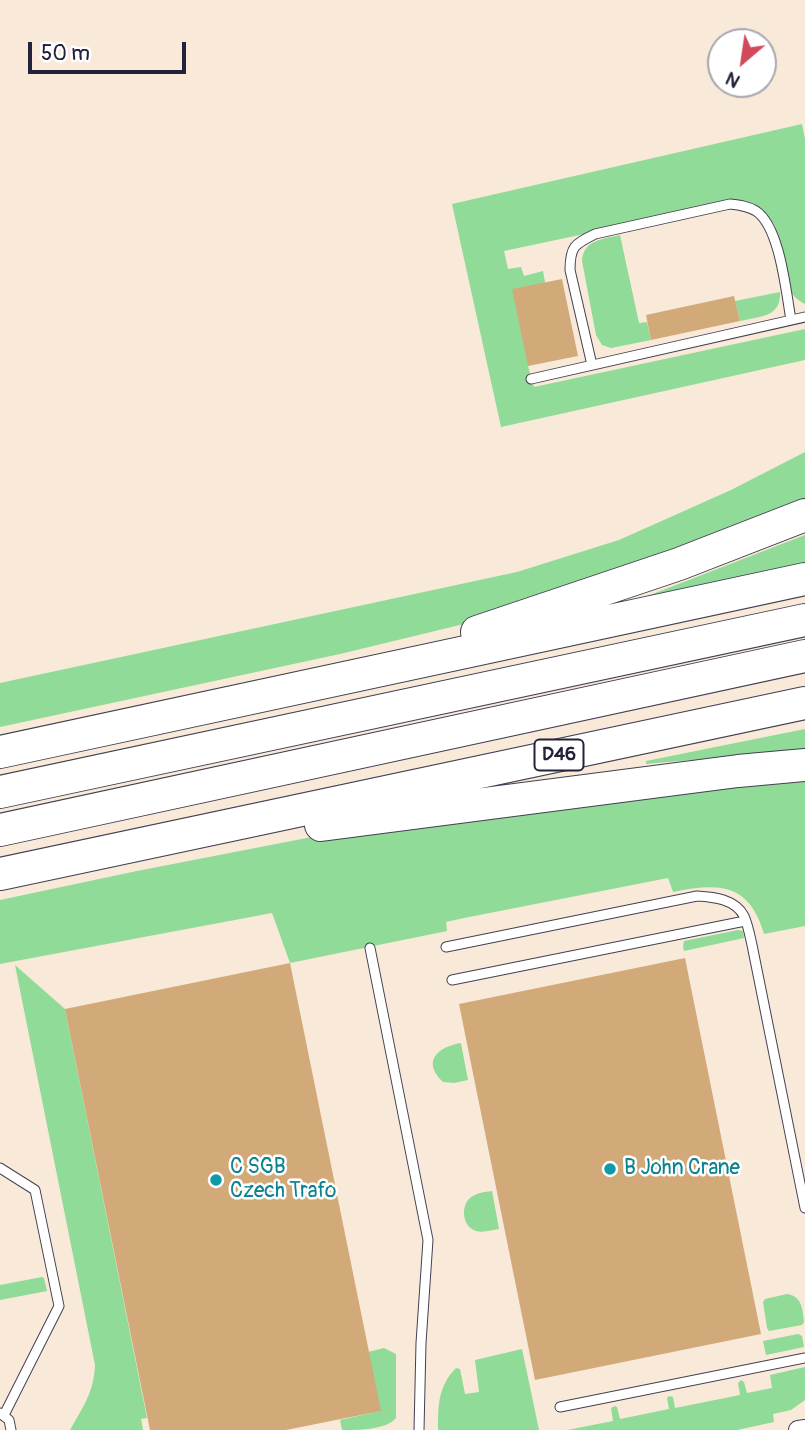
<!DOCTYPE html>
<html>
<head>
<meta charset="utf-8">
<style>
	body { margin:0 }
	#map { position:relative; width:805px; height:1430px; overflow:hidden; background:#f9e9d8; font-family:Pangolin,sans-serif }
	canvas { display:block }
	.north { position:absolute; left:707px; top:28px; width:70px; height:70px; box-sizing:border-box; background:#fff; border:2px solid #a7a7b1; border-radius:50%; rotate:209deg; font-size:19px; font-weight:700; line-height:28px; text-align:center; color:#22223b }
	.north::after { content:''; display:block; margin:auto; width:24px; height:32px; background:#d1495b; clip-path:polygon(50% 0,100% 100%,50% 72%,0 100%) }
	.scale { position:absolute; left:28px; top:42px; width:158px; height:32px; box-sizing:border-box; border:4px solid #22223b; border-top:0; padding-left:9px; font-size:21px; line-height:24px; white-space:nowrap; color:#22223b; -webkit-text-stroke:5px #fff; paint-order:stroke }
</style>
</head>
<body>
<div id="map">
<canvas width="805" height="1430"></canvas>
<div class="north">N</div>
<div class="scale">50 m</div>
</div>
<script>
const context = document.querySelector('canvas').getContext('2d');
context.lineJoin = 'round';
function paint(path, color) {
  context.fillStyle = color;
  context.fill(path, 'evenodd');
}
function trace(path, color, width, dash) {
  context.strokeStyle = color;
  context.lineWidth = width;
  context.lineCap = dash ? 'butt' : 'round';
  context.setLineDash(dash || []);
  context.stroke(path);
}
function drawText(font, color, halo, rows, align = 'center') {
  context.font = font + ' Pangolin,sans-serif';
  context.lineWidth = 5;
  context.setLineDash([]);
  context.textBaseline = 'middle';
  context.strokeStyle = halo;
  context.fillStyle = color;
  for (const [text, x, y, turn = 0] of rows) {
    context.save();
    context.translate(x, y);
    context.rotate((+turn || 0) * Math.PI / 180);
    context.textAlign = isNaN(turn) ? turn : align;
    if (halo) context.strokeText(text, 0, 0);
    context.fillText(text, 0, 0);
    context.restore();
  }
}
paint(new Path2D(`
	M802,124L805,139V304C797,300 792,295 789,288L775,226C767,212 756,205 740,201L504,251L508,269L521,267L524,276L543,271L545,282L528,366L534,387L805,329V360L501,427L452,204Z
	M620,235L639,323L647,322L651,340L611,348L602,345L596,335L582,261C583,240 603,239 620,235Z
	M780,292C781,318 760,316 740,321L735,301Z
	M805,452V505L493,617L340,654L0,727V683L517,572L619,540L731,490Z
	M805,535V565L632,602Z
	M805,729V750L646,764V761Z
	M805,779V926L764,934C749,882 718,883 673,892L668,878L464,918L446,922L447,931L290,963L272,913L0,964V900L137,871L353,829Z
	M738,930L743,931L744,938L684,951L683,946L684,941Z
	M15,965L65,1009L147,1418L141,1419L143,1430H70C83,1407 94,1392 95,1365Z
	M461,1043L468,1080L454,1083L443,1082C421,1061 438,1047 461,1043Z
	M492,1191L499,1229C492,1230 483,1233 476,1231C463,1227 460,1207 470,1198C476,1193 484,1192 492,1191Z
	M42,1277L44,1278L47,1291L0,1300V1285Z
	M787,1294C802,1296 803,1310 804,1322L802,1325L769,1331L767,1328L763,1302L765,1299Z
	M798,1334L802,1336L804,1347L766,1355L763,1341Z
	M384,1348L396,1354V1418C386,1430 359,1430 342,1430L340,1420L380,1411L368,1352Z
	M522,1349L539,1430H438C438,1406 438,1386 456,1368L460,1369L465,1394L479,1392L475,1360Z
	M805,1367V1400L791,1410L773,1414L774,1422L737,1430H567L613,1421L611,1408L615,1406L617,1407L620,1419L669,1409L667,1398L669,1396L673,1397L675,1408L740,1395L738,1383L741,1380L744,1382L747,1393L772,1388L770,1375Z`), '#8fdb97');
paint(new Path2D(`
	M562,279L578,356L528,366L512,289Z
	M734,296L740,321L651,340L646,315Z
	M685,958L761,1334L535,1380L459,1004Z
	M290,963L381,1411L286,1430H150L65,1009Z`), '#d2aa7a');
const lane = new Path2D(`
	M592,365L570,270C570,246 575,244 595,234L730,204C739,205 748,206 756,211C780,227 786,292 791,320
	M531,379L805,317
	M446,947L697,896C714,897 735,899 744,916C748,925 750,936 752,945L805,1208
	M370,948L428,1240L421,1343L419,1430
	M452,980L745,921
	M0,1168L35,1190L59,1306L4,1415
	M560,1407L805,1358
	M0,1413L9,1420L11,1430`);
const street = new Path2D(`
	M798,1430L805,1429`);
const highway = new Path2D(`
	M477,632L679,564L805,515
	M0,752L805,579
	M0,792L805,620
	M321,825L738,771L805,765
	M0,830L805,656
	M0,874L805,703`);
trace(lane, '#424053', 11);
trace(street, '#424053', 20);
trace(highway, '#424053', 34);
trace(lane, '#fff', 9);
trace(street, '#fff', 18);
trace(highway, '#fff', 32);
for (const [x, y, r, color] of [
	[610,1169,7,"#0f9aa8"],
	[216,1180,7,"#0f9aa8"]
]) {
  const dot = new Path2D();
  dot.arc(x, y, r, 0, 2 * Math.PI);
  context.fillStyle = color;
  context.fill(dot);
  trace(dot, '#fff', 2.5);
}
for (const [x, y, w] of [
	[559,755,49]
]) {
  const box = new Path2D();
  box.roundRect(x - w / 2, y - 15.5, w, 31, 5);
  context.fillStyle = '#fff';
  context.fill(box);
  trace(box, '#22223b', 2);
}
drawText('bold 19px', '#22223b', null, [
	["D46",559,755]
]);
drawText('21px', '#0d838f', '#fff', [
	["C SGB",230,1168],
	["Czech Trafo",230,1192],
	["B John Crane",624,1169]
], 'left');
</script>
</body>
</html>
